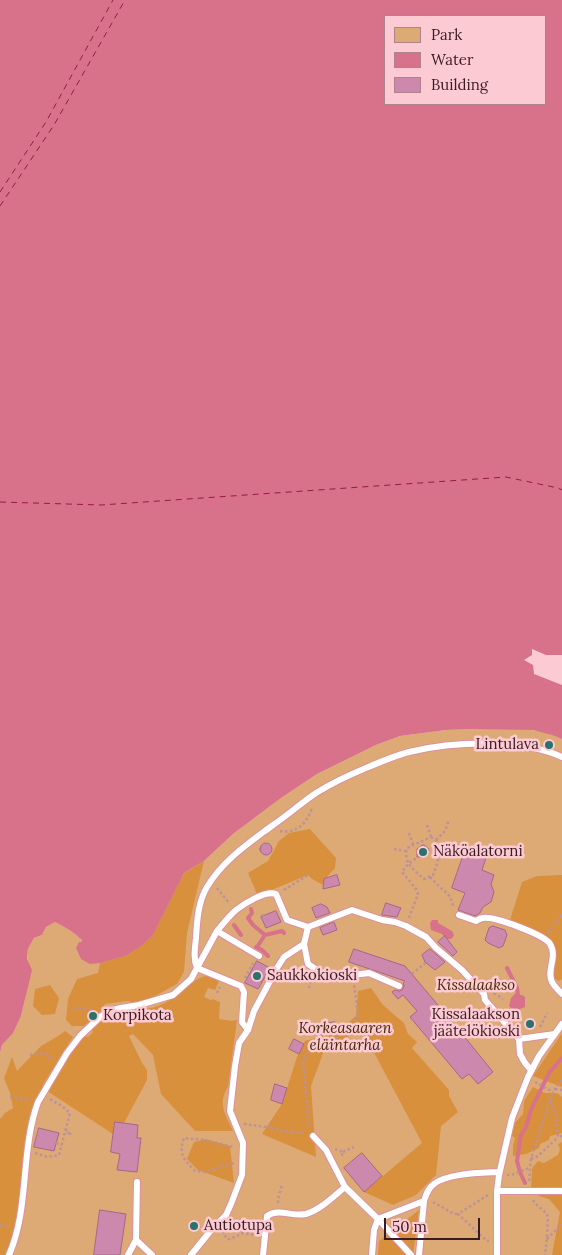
<!DOCTYPE html>
<html>
<head>
<meta charset="utf-8">
<style>
	body { margin:0 }
	#map { position:relative; width:562px; height:1255px; overflow:hidden; background:#fccad3; font-family:Lora,serif }
	canvas { display:block }
	.legend { position:absolute; left:384px; top:15px; width:162px; height:90px; box-sizing:border-box; background:#fccad3; border:1px solid #ae848c; margin:0; padding:6px 9px; list-style:none; font-size:15px; color:#391b22 }
	.legend li { display:flex; align-items:center; gap:10px; height:25px }
	.legend b { width:25px; border:1px solid #ae848c }
	.scale { position:absolute; left:384px; top:1218px; width:96px; height:22px; box-sizing:border-box; border:2px solid #391b22; border-top:0; padding-left:6px; font-size:15px; line-height:18px; white-space:nowrap; color:#391b22; -webkit-text-stroke:4px #fccad3; paint-order:stroke }
</style>
</head>
<body>
<div id="map">
<canvas width="562" height="1255"></canvas>
<ul class="legend">
<li><b style="height:14px;background:#ddaa76"></b>Park</li>
<li><b style="height:14px;background:#d8718a"></b>Water</li>
<li><b style="height:14px;background:#cc88ad"></b>Building</li>
</ul>
<div class="scale">50 m</div>
</div>
<script>
const context = document.querySelector('canvas').getContext('2d');
context.lineJoin = 'round';
function paint(path, color) {
  context.fillStyle = color;
  context.fill(path, 'evenodd');
}
function trace(path, color, width, dash) {
  context.strokeStyle = color;
  context.lineWidth = width;
  context.lineCap = dash ? 'butt' : 'round';
  context.setLineDash(dash || []);
  context.stroke(path);
}
function drawText(font, color, halo, rows, align = 'center') {
  context.font = font + ' Lora,serif';
  context.lineWidth = 5;
  context.setLineDash([]);
  context.textBaseline = 'middle';
  context.strokeStyle = halo;
  context.fillStyle = color;
  for (const [text, x, y, turn = 0] of rows) {
    context.save();
    context.translate(x, y);
    context.rotate((+turn || 0) * Math.PI / 180);
    context.textAlign = isNaN(turn) ? turn : align;
    if (halo) context.strokeText(text, 0, 0);
    context.fillText(text, 0, 0);
    context.restore();
  }
}
paint(new Path2D(`
	M474,729C502,729 536,725 562,739V1255H0V1053L2,1045L13,1032L21,1016L25,999L28,949L34,938L42,935L46,927L55,922C61,925 70,930 75,934C77,936 79,938 82,940L76,948L204,861L233,834L281,798L317,774L376,745L400,736L446,730Z`), '#ddaa76');
paint(new Path2D(`
	M310,829L336,858L335,868L325,879L323,885L312,879L308,875L274,889L266,891L257,894L248,873L268,861L279,841L289,833Z
	M204,861L187,933L184,972L177,984L144,1002H132L127,1001L105,1004L103,1009L84,1026H72L66,1020L68,999L77,979L98,973L100,963L125,956L140,947L153,935L184,873Z
	M562,875V979L559,981L552,977L556,952L547,937L510,920L522,882L537,876Z
	M205,976H208L219,981L215,990L208,988L204,997L211,1000L212,999L220,1002L219,1019L232,1021L237,1020L228,1087C217,1104 226,1115 233,1131H195L161,1094L153,1055L133,1034L129,1036L142,1063L147,1070V1080L124,1123L115,1122L113,1134L47,1091L63,1063L84,1036L88,1037L93,1032L91,1029L115,1011L127,1009V1019L142,1021L141,1009C159,1009 171,1000 184,989C191,984 197,978 205,976Z
	M50,985L59,998L55,1014L42,1015L33,1006L35,989Z
	M371,988L383,1005L404,1023L408,1034L417,1042L412,1048L449,1090V1096L458,1112L441,1126L436,1175L416,1195L393,1205L364,1192L422,1143L362,1030L325,1048L311,1086L316,1157L262,1134L282,1104L297,1057L305,1041L337,1032L356,1016L358,991Z
	M65,1031L73,1037L44,1083L28,1126L17,1228L7,1255H0V1119L5,1113L13,1108L10,1093L4,1078L12,1057L17,1071L41,1046L58,1036Z
	M562,1033V1087L533,1076Z
	M533,1087L545,1093H557L562,1097V1133L550,1136L549,1140L540,1144L539,1148L526,1154L513,1156V1146L515,1138L511,1135L515,1123L523,1114L524,1101Z
	M206,1139L230,1146L234,1183L198,1170L187,1159L194,1142Z
	M562,1142V1255H552L560,1212L549,1199L539,1196L531,1189L532,1168L538,1161L544,1163L558,1155L560,1149L558,1144Z
	M419,1210L413,1255H378L379,1241Z`), '#d8903d');
paint(new Path2D(`
	M0,0H562V655H546L532,649V655L524,660L533,665L534,674L562,685V739L552,735L533,730L474,729L446,730L400,736L376,745L317,774L281,798L233,834L204,861L184,873L153,935L140,947L125,956L100,963L90,964L81,959L76,948L79,942H81L82,940C79,938 77,936 75,934C70,930 61,925 55,922L46,927L42,935L34,938L28,949L27,959L32,970L21,1016L13,1033L2,1045L0,1053ZM386,16H546V104H386Z
	M432,920H438V923L452,931L454,935C452,940 450,939 446,939L442,934L431,930L430,923Z
	M515,994L519,995H522L525,997V1007L520,1009H512L509,1006L511,998Z`), '#d8718a');
trace(new Path2D(`
	M251,909L252,913L248,918L253,925L265,935
	M234,925L241,935
	M256,947L262,950L268,956
	M257,947L265,935L282,931L284,933
	M507,968L517,988L518,995
	M525,1183L520,1172L517,1161L521,1135L526,1127L531,1110L549,1073L562,1058`), '#d8718a', 4);
trace(new Path2D(`
	M0,192L46,122L113,0
	M0,206L54,125L125,0
	M0,502L101,505L506,477L558,488L562,490`), '#971a47', 1, [6, 5]);
const building = new Path2D(`
	M260 849a6 6 0 1 1 12 0a6 6 0 1 1-12 0Z
	M424,845L429,849L428,854L424,857H417V849L421,846Z
	M466,848L487,855L482,870L494,875L491,884L494,892L491,902L483,907L480,913L475,916L458,910L465,893L452,888Z
	M337,875L340,885L323,889L324,879Z
	M386,903L401,908L397,917L382,915Z
	M321,904L327,907L330,913L316,918L312,908Z
	M276,911L281,922L266,928L261,917Z
	M334,922L337,930L323,935L320,928Z
	M493,926L505,930L507,935L503,946L499,948L488,943L485,940L489,928Z
	M445,936L457,952L453,956L438,942Z
	M354,949L405,966L443,1011L453,1027L455,1025L493,1072L478,1084L469,1074L462,1079L410,1017L417,1011L403,995L398,999L392,992L395,990L399,991L402,990L404,986L403,983L405,981L349,962Z
	M430,949L445,962L435,970L425,962L422,955Z
	M257,961L270,968L258,989L245,983Z
	M335,1022L337,1032L321,1035L319,1025Z
	M294,1039L304,1044L299,1054L289,1049Z
	M275,1084L287,1088L282,1104L271,1100Z
	M115,1122L138,1125L137,1138H141L137,1172L117,1170L120,1154L111,1152Z
	M39,1128L59,1133L54,1151L34,1147Z
	M362,1153L382,1176L364,1192L344,1168Z
	M100,1210L126,1214L120,1255H94Z`);
paint(building, '#cc88ad');
trace(building, '#a7668a', 1);
const service = new Path2D(`
	M459,915L476,921C478,920 480,918 483,918C494,916 545,935 550,944C558,957 546,970 552,982C554,986 559,991 562,994
	M217,931C223,924 229,916 236,910C245,903 266,890 276,894L287,920L308,927
	M304,944L308,964L329,978L369,973L399,986
	M197,968C193,958 195,948 196,938C197,921 198,902 207,887C223,860 249,843 273,825C288,815 301,803 316,793C332,783 349,775 366,768C380,762 394,756 409,752C451,742 523,738 562,757
	M197,968L241,986L244,992L242,1022L248,1030
	M519,1039L555,1034
	M313,1136L326,1150L345,1187
	M137,1182L136,1240L152,1255
	M497,1191H562
	M9,1255C30,1207 20,1151 38,1102L67,1053L80,1036L100,1017L109,1011L121,1008L139,1005L173,995L191,979L217,931L259,956
	M128,1255L136,1240
	M191,1255L212,1229L226,1215L231,1204L242,1175L243,1143L230,1111L235,1066L239,1043L248,1030L254,1011L277,968L284,957L304,944L308,927L352,910L382,920L395,922L406,926L426,937L436,948L462,970L484,994L485,1000L519,1039L520,1054L525,1063L531,1070
	M263,1255L267,1216C280,1208 292,1217 306,1214C320,1210 334,1196 345,1187L378,1219L424,1201
	M372,1255L374,1230L378,1219L411,1255
	M419,1255L424,1201C426,1195 428,1188 434,1184C448,1173 482,1173 499,1172
	M497,1255V1191L499,1175L512,1118L528,1077L539,1056L562,1024`);
trace(service, '#dd90a0', 8);
trace(new Path2D(`
	M427,825L431,837
	M280,831C297,834 307,823 312,808
	M409,833L413,845
	M431,837L436,840C440,855 439,860 433,875L424,879C414,870 403,863 407,848Z
	M436,840L445,831L449,820
	M394,849L406,851
	M430,877L442,889L447,893L450,897L454,908
	M217,888L229,903
	M284,890L308,875
	M389,912L391,905
	M262,914L263,916
	M409,918L418,894L416,889L402,872L408,864L418,857
	M548,933L562,914
	M412,974L429,960L432,954
	M245,978L253,963
	M309,988L312,976
	M493,992L499,986
	M217,993L220,987
	M494,993L503,999
	M74,1008L92,1010
	M540,1027L547,1013
	M30,1055L46,1053L53,1059
	M535,1082L553,1092
	M555,1089L562,1090
	M10,1097L29,1100
	M550,1100L555,1112L558,1137L562,1136
	M244,1124L266,1127L269,1125
	M266,1127L283,1131L304,1133
	M309,1128L303,1061L309,1050L325,1040L336,1038L346,1032L355,1021L358,1015L354,984
	M65,1130L69,1131L68,1135L70,1134L71,1133
	M56,1143L62,1145
	M335,1149L343,1152L341,1158
	M343,1152L354,1147
	M35,1153L48,1157L59,1155L70,1113L62,1106L50,1099
	M531,1159L538,1156L558,1137
	M234,1163L205,1172L195,1171C184,1159 178,1155 184,1138L205,1140L234,1147
	M507,1175H511L529,1168
	M529,1181L531,1159L550,1100L553,1092L562,1079
	M488,1195L458,1214L486,1240L489,1241
	M533,1200C537,1207 544,1209 547,1215C549,1219 546,1248 545,1255
	M433,1202L454,1214H458
	M278,1203V1199L282,1185
	M0,1225L9,1227
	M222,1231L227,1239H230L243,1233L256,1235
	M547,1239L562,1224`), '#bd919a', 2.5, [2.5, 2.5]);
trace(service, '#fff', 6);
for (const [x, y, r, color] of [
	[549,745,5,"#2a726b"],
	[423,852,5,"#2a726b"],
	[257,976,5,"#2a726b"],
	[93,1016,5,"#2a726b"],
	[530,1024,5,"#2a726b"],
	[194,1226,5,"#2a726b"]
]) {
  const dot = new Path2D();
  dot.arc(x, y, r, 0, 2 * Math.PI);
  context.fillStyle = color;
  context.fill(dot);
  trace(dot, '#fccad3', 2);
}
drawText('15px', '#391b22', '#fccad3', [
	["Lintulava",539,745,"right"],
	["Näköalatorni",433,852],
	["Saukkokioski",267,976],
	["Kissalaakson",520,1015,"right"],
	["jäätelökioski",520,1032,"right"],
	["Korpikota",103,1016],
	["Autiotupa",204,1226]
], 'left');
drawText('italic 15px', '#462905', '#fccad3', [
	["Kissalaakso",476,986],
	["Korkeasaaren",345,1029],
	["eläintarha",345,1046]
]);
</script>
</body>
</html>
